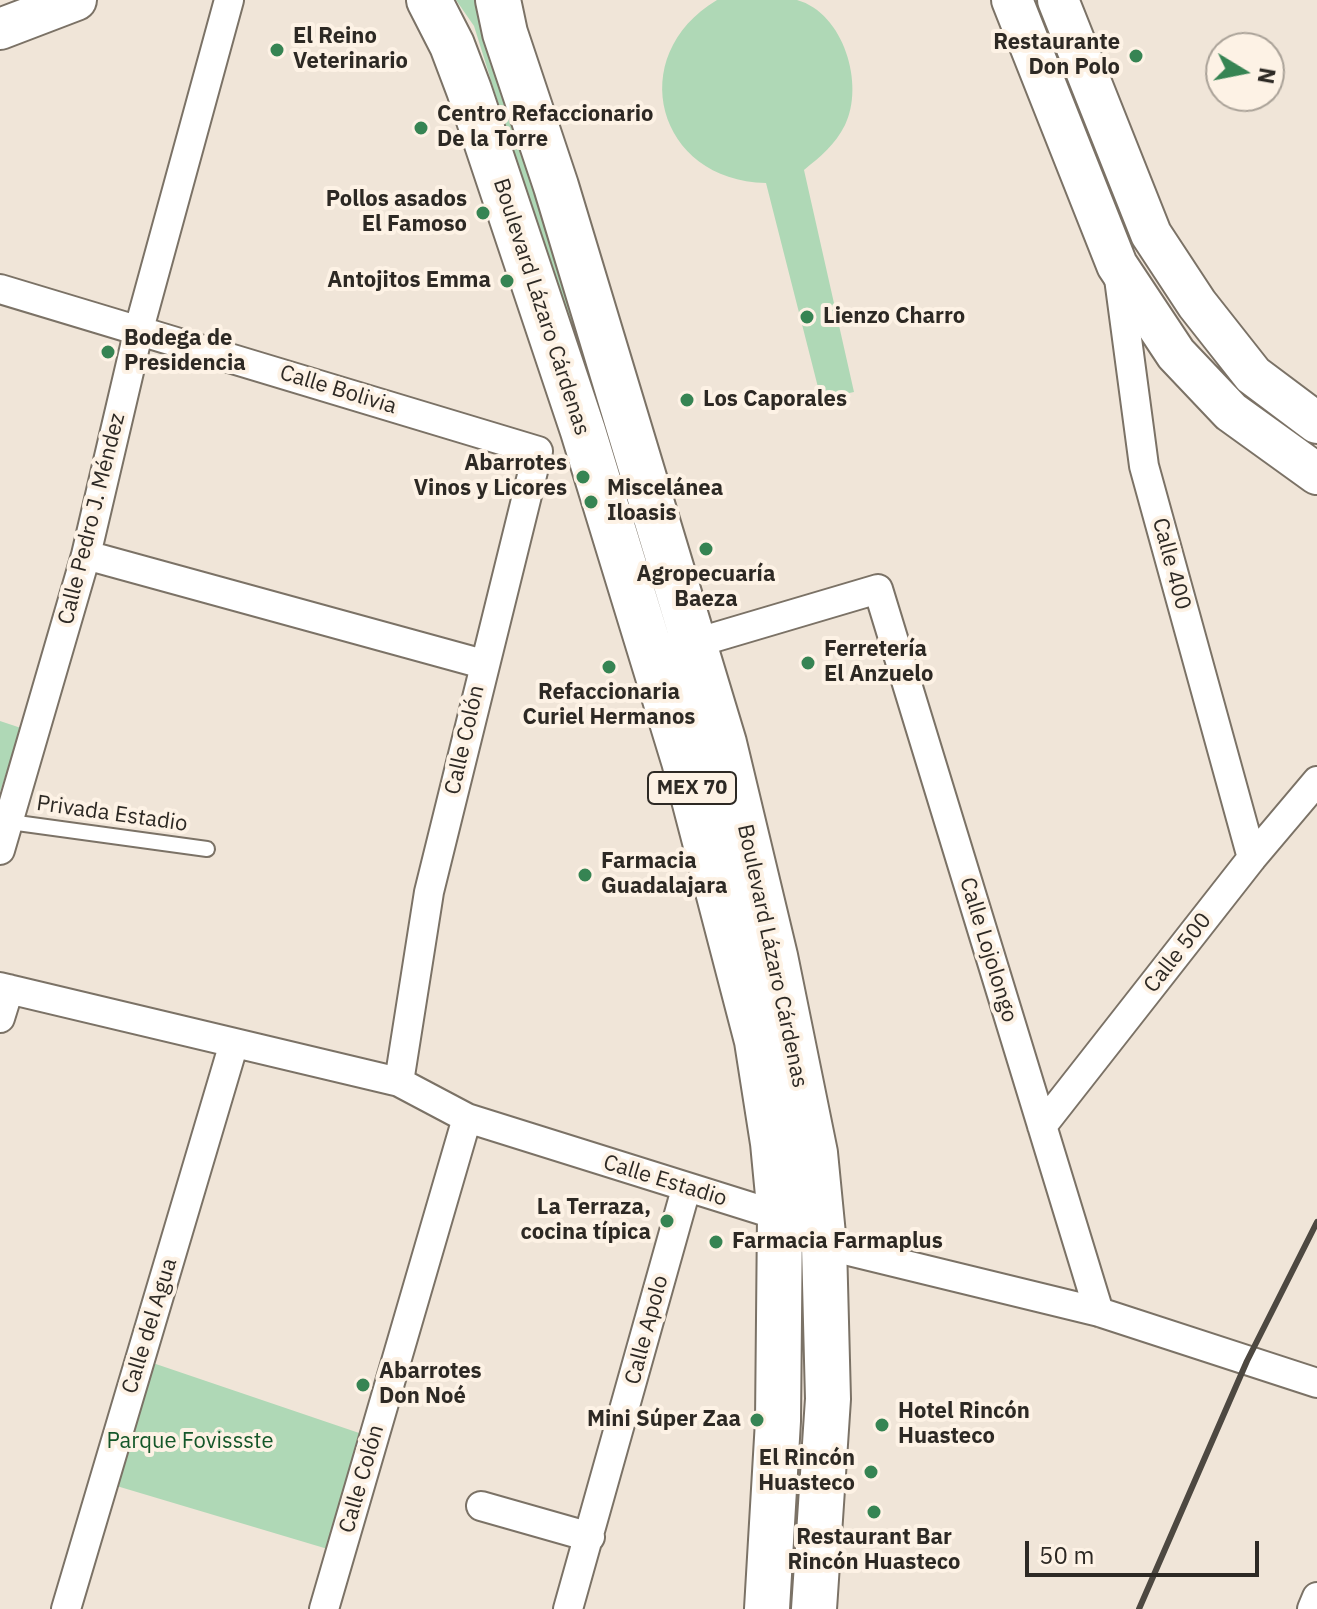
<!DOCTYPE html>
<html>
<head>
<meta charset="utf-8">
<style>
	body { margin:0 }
	#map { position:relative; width:1317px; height:1609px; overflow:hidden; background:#f0e5d8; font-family:"IBM Plex Sans",sans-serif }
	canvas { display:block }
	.north { position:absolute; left:1205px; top:32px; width:80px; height:80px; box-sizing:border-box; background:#fdf2e5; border:2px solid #aaa298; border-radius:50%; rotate:100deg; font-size:22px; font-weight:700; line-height:32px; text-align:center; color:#2d2924 }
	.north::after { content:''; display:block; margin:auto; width:28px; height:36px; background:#368453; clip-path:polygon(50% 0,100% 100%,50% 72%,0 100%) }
	.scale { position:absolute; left:1025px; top:1541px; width:234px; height:36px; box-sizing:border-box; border:4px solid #2d2924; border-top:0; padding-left:10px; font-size:24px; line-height:28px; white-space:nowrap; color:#2d2924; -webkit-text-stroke:6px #fdf2e5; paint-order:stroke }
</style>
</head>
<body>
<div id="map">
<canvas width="1317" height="1609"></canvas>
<div class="north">N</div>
<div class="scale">50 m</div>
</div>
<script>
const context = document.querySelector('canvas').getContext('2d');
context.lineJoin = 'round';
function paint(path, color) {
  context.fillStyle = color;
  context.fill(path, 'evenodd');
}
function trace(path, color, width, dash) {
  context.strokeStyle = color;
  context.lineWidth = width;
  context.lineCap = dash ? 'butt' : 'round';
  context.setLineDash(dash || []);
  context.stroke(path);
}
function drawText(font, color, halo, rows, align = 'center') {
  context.font = font + ' "IBM Plex Sans",sans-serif';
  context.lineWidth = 8;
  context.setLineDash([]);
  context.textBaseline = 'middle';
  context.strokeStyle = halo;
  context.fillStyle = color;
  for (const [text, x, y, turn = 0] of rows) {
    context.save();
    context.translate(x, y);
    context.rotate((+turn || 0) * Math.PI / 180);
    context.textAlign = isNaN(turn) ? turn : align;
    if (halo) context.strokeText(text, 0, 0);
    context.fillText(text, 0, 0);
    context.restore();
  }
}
paint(new Path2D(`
	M456,0H481L671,616L660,620L474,26Z
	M717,0C742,0 774,0 797,0C844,13 865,85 845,125C835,145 821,156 804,170L854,392L821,399L766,183C657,181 623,56 717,0Z
	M0,721L21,728L0,792Z
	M147,1361L368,1436L331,1550L110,1484Z`), '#afd8b6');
const lane = new Path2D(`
	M10,822L207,849`);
const street = new Path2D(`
	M1118,271L1144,466L1252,858
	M0,289L538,451
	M86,555L483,664
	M692,644L878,589L1099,1312
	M0,850L86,555L139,329L229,0
	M0,987L399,1082L467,1118L780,1216L824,1245L1099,1312L1317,1383
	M0,1018L9,989
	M399,1082L429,892L538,451
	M1042,1126L1252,858L1317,781
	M481,1506L590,1537
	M66,1609L234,1043
	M324,1609L467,1118
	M568,1609L686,1189
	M1312,1609L1317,1597`);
const secondary = new Path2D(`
	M1012,0L1117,265L1176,354L1231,412L1317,474
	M1058,0L1151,234L1197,304L1253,375L1317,423
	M0,29L76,0`);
const primary = new Path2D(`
	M429,0L452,45L469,90L583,431L684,761L757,1041L773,1143L780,1216L778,1421L767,1609
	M498,0L505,33L556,186L724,743L775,956L815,1153L824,1245L828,1399L814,1609`);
trace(lane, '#7b7266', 18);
trace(street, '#7b7266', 32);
trace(secondary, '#7b7266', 44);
trace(primary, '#7b7266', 48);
trace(lane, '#fff', 14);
trace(street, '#fff', 28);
trace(secondary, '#fff', 40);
trace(primary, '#fff', 44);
trace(new Path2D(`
	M1139,1609L1247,1361L1317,1222`), '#4d4841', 6);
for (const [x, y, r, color] of [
	[277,50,8,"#368453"],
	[1136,56,8,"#368453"],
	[421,128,8,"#368453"],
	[483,213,8,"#368453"],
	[507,281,8,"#368453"],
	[807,317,8,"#368453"],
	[108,352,8,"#368453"],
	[687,400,8,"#368453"],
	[583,477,8,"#368453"],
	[591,502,8,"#368453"],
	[706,549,8,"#368453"],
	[808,663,8,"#368453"],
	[609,667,8,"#368453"],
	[585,875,8,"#368453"],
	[667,1221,8,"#368453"],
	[716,1242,8,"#368453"],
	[363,1385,8,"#368453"],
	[757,1420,8,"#368453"],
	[882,1425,8,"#368453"],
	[871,1472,8,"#368453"],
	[874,1512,8,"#368453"]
]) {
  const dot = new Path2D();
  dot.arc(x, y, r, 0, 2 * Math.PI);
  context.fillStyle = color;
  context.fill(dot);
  trace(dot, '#fdf2e5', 3);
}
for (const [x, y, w] of [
	[692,788,88]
]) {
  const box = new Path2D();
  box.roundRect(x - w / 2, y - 16, w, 32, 6);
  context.fillStyle = '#fdf2e5';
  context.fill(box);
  trace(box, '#2d2924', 2);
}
drawText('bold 20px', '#2d2924', null, [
	["MEX 70",692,788]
]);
drawText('bold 22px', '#2d2924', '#fdf2e5', [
	["El Reino",293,37],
	["Veterinario",293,62],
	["Restaurante",1120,43,"right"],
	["Don Polo",1120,68,"right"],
	["Centro Refaccionario",437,115],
	["De la Torre",437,140],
	["Pollos asados",467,200,"right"],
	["El Famoso",467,225,"right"],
	["Antojitos Emma",491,281,"right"],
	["Lienzo Charro",823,317],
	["Bodega de",124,339],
	["Presidencia",124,364],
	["Los Caporales",703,400],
	["Abarrotes",567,464,"right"],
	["Vinos y Licores",567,489,"right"],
	["Miscelánea",607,489],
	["Iloasis",607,514],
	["Agropecuaría",706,575,"center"],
	["Baeza",706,600,"center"],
	["Ferretería",824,650],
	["El Anzuelo",824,675],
	["Refaccionaria",609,693,"center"],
	["Curiel Hermanos",609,718,"center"],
	["Farmacia",601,862],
	["Guadalajara",601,887],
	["La Terraza,",651,1208,"right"],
	["cocina típica",651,1233,"right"],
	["Farmacia Farmaplus",732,1242],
	["Abarrotes",379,1372],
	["Don Noé",379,1397],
	["Hotel Rincón",898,1412],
	["Huasteco",898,1437],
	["Mini Súper Zaa",741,1420,"right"],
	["El Rincón",855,1459,"right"],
	["Huasteco",855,1484,"right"],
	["Restaurant Bar",874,1538,"center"],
	["Rincón Huasteco",874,1563,"center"]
], 'left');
drawText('22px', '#2d2924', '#fdf2e5', [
	["Boulevard Lázaro Cárdenas",541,307,72],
	["Calle Bolivia",338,390,17],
	["Calle Pedro J. Méndez",92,519,-76],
	["Calle 400",1171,564,75],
	["Calle Colón",465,740,-77],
	["Privada Estadio",112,814,8],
	["Calle Lojolongo",988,950,73],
	["Calle 500",1178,953,-52],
	["Boulevard Lázaro Cárdenas",772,956,78],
	["Calle Estadio",665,1181,17],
	["Calle del Agua",150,1326,-73],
	["Calle Apolo",647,1330,-75],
	["Calle Colón",362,1479,-74]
]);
drawText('22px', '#145729', '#fdf2e5', [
	["Parque Fovissste",190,1442]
]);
</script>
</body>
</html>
